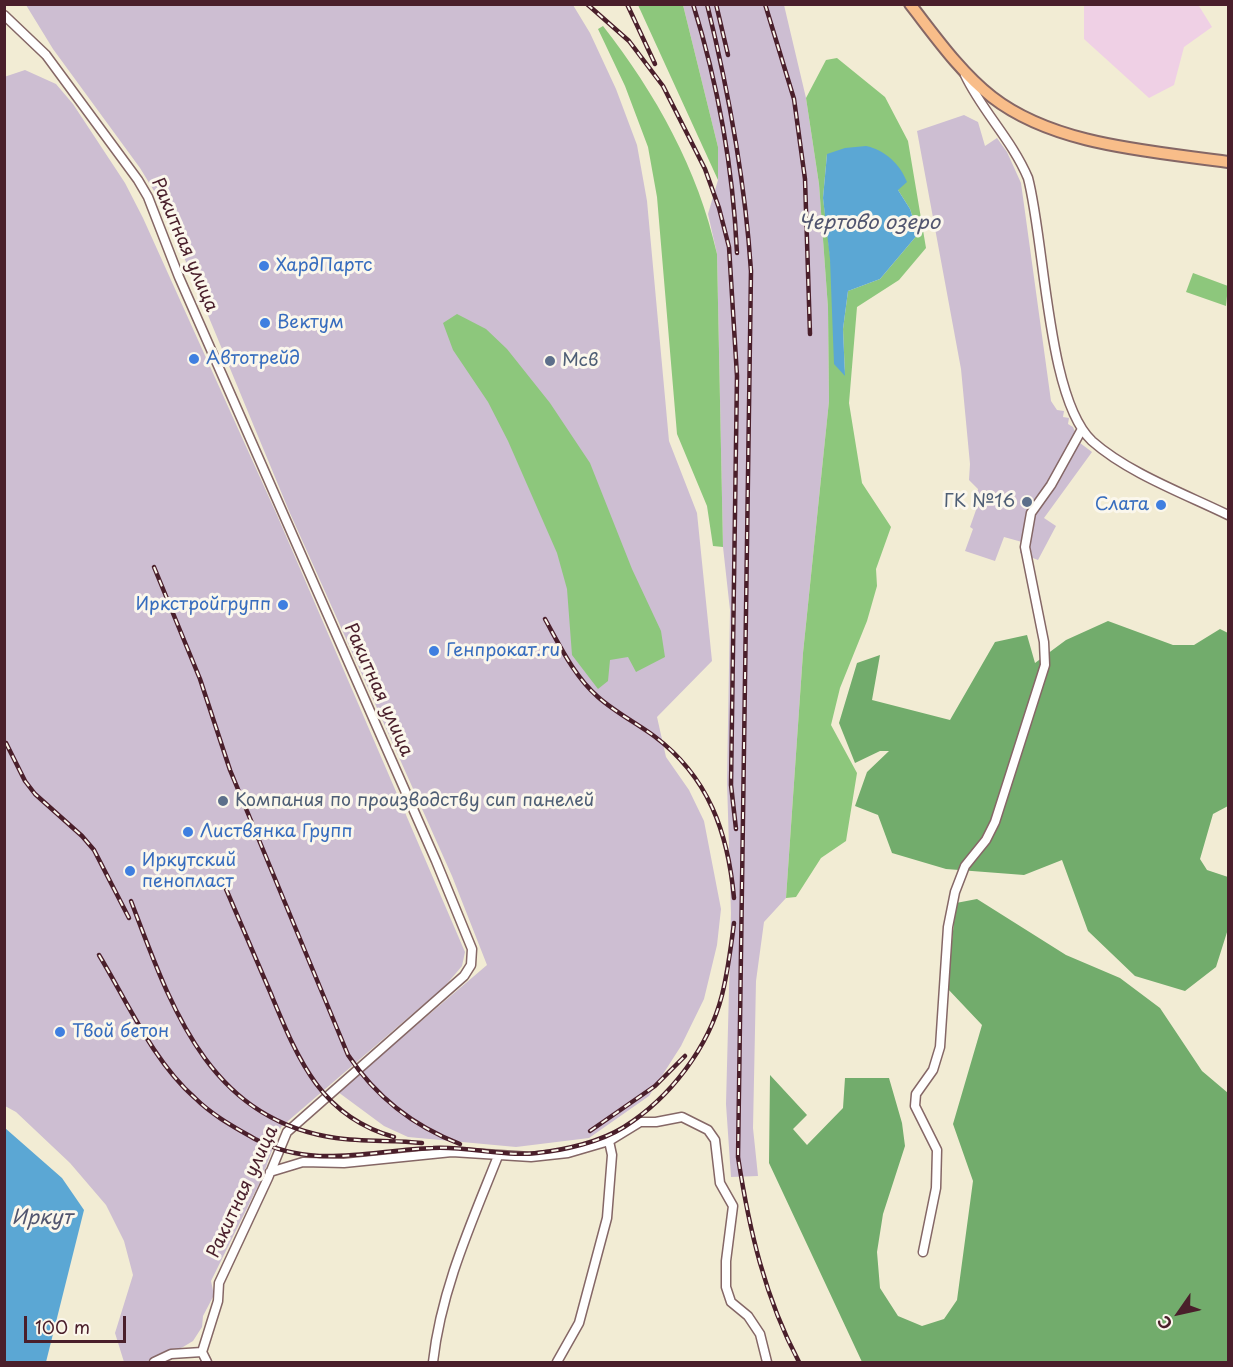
<!DOCTYPE html>
<html>
<head>
<meta charset="utf-8">
<style>
	body { margin:0 }
	#map { position:relative; width:1233px; height:1367px; overflow:hidden; background:#f2ecd4; font-family:"Playpen Sans",sans-serif }
	canvas { display:block }
	.frame { position:absolute; inset:0; border:6px solid #4a1f2b; pointer-events:none }
	.north { position:absolute; left:1149px; top:1283px; width:60px; height:60px; -webkit-text-stroke:4px #fbf7ec; paint-order:stroke; rotate:236deg; font-size:16px; font-weight:700; line-height:24px; text-align:center; color:#4a1f2b }
	.north::after { content:''; display:block; margin:auto; width:21px; height:27px; background:#4a1f2b; clip-path:polygon(50% 0,100% 100%,50% 72%,0 100%) }
	.scale { position:absolute; left:24px; top:1316px; width:102px; height:27px; box-sizing:border-box; border:3px solid #4a1f2b; border-top:0; padding-left:8px; font-size:18px; line-height:21px; white-space:nowrap; color:#4a1f2b; -webkit-text-stroke:4px #fbf7ec; paint-order:stroke }
</style>
</head>
<body>
<div id="map">
<canvas width="1233" height="1367"></canvas>
<div class="frame"></div>
<div class="north">С</div>
<div class="scale">100 m</div>
</div>
<script>
const context = document.querySelector('canvas').getContext('2d');
context.lineJoin = 'round';
function paint(path, color) {
  context.fillStyle = color;
  context.fill(path, 'evenodd');
}
function trace(path, color, width, dash) {
  context.strokeStyle = color;
  context.lineWidth = width;
  context.lineCap = dash ? 'butt' : 'round';
  context.setLineDash(dash || []);
  context.stroke(path);
}
function drawText(font, color, halo, rows, align = 'center') {
  context.font = font + ' "Playpen Sans",sans-serif';
  context.lineWidth = 6;
  context.setLineDash([]);
  context.textBaseline = 'middle';
  context.strokeStyle = halo;
  context.fillStyle = color;
  for (const [text, x, y, turn = 0] of rows) {
    context.save();
    context.translate(x, y);
    context.rotate((+turn || 0) * Math.PI / 180);
    context.textAlign = isNaN(turn) ? turn : align;
    if (halo) context.strokeText(text, 0, 0);
    context.fillText(text, 0, 0);
    context.restore();
  }
}
paint(new Path2D(`
	M1084,5H1201L1199,6L1212,27L1184,47L1174,85L1149,98L1084,39Z`), '#efd0e5');
paint(new Path2D(`
	M26,5H573L590,33L616,89L637,145L647,201L669,441L697,513L712,661L657,717L666,757L689,790L704,821L721,909L717,945L704,999L681,1046L649,1096L589,1138L516,1147L408,1137L384,1126L338,1092L487,965L452,876L289,511L162,204L140,168L53,49Z
	M683,5H784L806,98L819,184L828,308L829,401L803,653L786,898L764,922L756,981L753,1128L758,1176L731,1177L726,1104L731,913L727,781L730,610L723,547L717,254L708,214L718,180V147Z
	M25,70L56,84L73,104L125,183L143,218L277,515L465,952L462,966L445,986L281,1127L261,1180L211,1281L214,1295L203,1316L202,1327L193,1341L183,1347L145,1362H124L115,1333L133,1275L124,1241L106,1205L70,1163L16,1112L5,1106L4,77Z
	M964,115L978,122L985,146L997,138L1007,152L1021,183L1051,401L1057,410L1064,411L1063,417L1069,418L1068,424L1073,427L1080,443L1092,452L1044,518L1056,526L1038,560L1020,553L1022,542L1004,537L995,561L965,551L973,529L970,527L976,510L978,489L969,480L970,464L961,369L917,131Z`), '#cdbed2');
paint(new Path2D(`
	M638,5H683L718,147V180Z
	M603,26C656,94 698,169 717,254L723,547L713,546L707,506L677,434L657,197L648,147L625,86L598,29Z
	M837,58L885,97L908,141L926,248L899,280L857,307L849,403L862,483L891,527L876,569L877,586L867,621L840,688L831,725L857,773L846,841L821,858L796,897L786,898L803,653L829,401L828,308L819,184L806,98L826,60ZM827,154L898,190L910,209L918,234L880,279L848,291L843,329L845,376L823,198Z
	M1193,273L1228,286L1226,306L1186,292Z
	M457,314L486,329L507,349L550,403L590,463L632,569L661,631L665,657L636,672L628,657L610,660L608,681L598,689L572,655L567,589L557,553L508,441L488,402L453,350L443,323Z`), '#8dc77c');
paint(new Path2D(`
	M1108,621L1173,645H1194L1220,629L1228,633V806L1213,814L1200,859L1207,870L1228,877V929L1216,967L1185,991L1135,976L1088,931L1062,860L1024,875L946,869L892,853L878,815L855,806L867,772L889,751H880L855,763L839,723L857,663L880,655L872,700L950,720L995,642L1027,635L1035,663L1066,640Z
	M977,899L1066,955L1120,978L1160,1008L1202,1071L1228,1093V1362H862L769,1163L770,1075L807,1115L793,1129L807,1145L843,1108L845,1078H889L902,1123L905,1146L883,1214L877,1252L880,1288L898,1316L922,1326L944,1319L957,1300L973,1181L953,1124L982,1025L947,988L956,903Z`), '#72ac6c');
paint(new Path2D(`
	M866,146C885,150 900,164 907,182L898,190L910,209L918,234L880,279L848,291L843,329L845,376L834,364L830,259L823,198L827,154L845,148Z
	M5,1128L62,1178L84,1210L46,1362H5Z`), '#5ba7d4');
const minor = new Path2D(`
	M4,15L46,55L138,180L148,197L179,277L436,861L472,949L471,965L464,976L287,1132L268,1178L219,1283L218,1301L202,1352
	M965,75C982,111 1012,140 1028,178C1045,242 1047,399 1092,441C1128,473 1185,494 1228,515
	M270,1172L303,1162L344,1163L452,1152L531,1157L568,1153L609,1141L640,1122H656L682,1117L708,1130L715,1140L720,1183L733,1206L726,1261V1287L731,1302L748,1316L760,1334L767,1362
	M923,1252L936,1188L937,1150L915,1106L916,1094L933,1070L940,1047L948,927L955,892L965,866L986,840L995,822L1045,665L1044,642L1025,547L1031,513L1051,485L1082,429
	M202,1352L207,1362
	M154,1362L171,1354L202,1352
	M433,1362C441,1290 471,1224 498,1156
	M557,1362L579,1323L607,1218L612,1155L609,1141`);
const major = new Path2D(`
	M910,4C935,36 960,72 992,97C1055,146 1152,151 1228,162`);
trace(minor, '#856766', 11);
trace(major, '#856766', 14);
trace(minor, '#fff', 8);
trace(major, '#f8bd89', 10);
const rail = new Path2D(`
	M587,4L629,41L663,86L705,169L719,208L729,247L737,376L731,785L736,829
	M627,4L655,64
	M693,4C718,84 733,169 737,253
	M707,4C729,93 745,180 751,271L738,1157C749,1229 765,1298 799,1362
	M716,4L728,55
	M765,4L794,99L805,179L810,334
	M154,567L200,679L230,770L348,1055C376,1097 413,1126 460,1144
	M545,619C560,646 574,676 598,697C615,712 636,723 654,736C709,777 728,833 734,898
	M6,743L25,781L35,794L82,836L94,850L129,918
	M226,889C241,924 256,959 271,994C298,1059 320,1116 394,1137
	M131,901C171,1006 208,1120 336,1138C364,1142 394,1140 422,1143
	M99,955C128,1003 153,1061 195,1098C212,1115 234,1127 255,1139C313,1170 372,1150 433,1148C468,1146 503,1157 537,1153C565,1150 600,1142 624,1127C670,1098 709,1047 722,995C728,971 731,947 734,923
	M590,1131L655,1086L685,1056`);
trace(rail, '#4a1f2b', 4.5);
trace(rail, '#fbf7ec', 2, [7]);
for (const [x, y, r, color] of [
	[264,266,6,"#3f7fe0"],
	[265,323,6,"#3f7fe0"],
	[194,359,6,"#3f7fe0"],
	[550,361,6,"#5c6f8a"],
	[1027,502,6,"#5c6f8a"],
	[1161,505,6,"#3f7fe0"],
	[283,605,6,"#3f7fe0"],
	[434,651,6,"#3f7fe0"],
	[223,801,6,"#5c6f8a"],
	[188,832,6,"#3f7fe0"],
	[130,871,6,"#3f7fe0"],
	[60,1032,6,"#3f7fe0"]
]) {
  const dot = new Path2D();
  dot.arc(x, y, r, 0, 2 * Math.PI);
  context.fillStyle = color;
  context.fill(dot);
  trace(dot, '#fbf7ec', 2);
}
drawText('18px', '#4a1f2b', '#fbf7ec', [
	["Ракитная улица",184,245,67],
	["Ракитная улица",378,690,66],
	["Ракитная улица",243,1192,-65]
]);
drawText('18px', '#366cbe', '#fbf7ec', [
	["ХардПартс",276,266],
	["Вектум",277,323],
	["Автотрейд",206,359],
	["Слата",1149,505,"right"],
	["Иркстройгрупп",271,605,"right"],
	["Генпрокат.ru",446,651],
	["Листвянка Групп",200,832],
	["Иркутский",142,861],
	["пенопласт",142,882],
	["Твой бетон",72,1032]
], 'left');
drawText('18px', '#4e5e75', '#fbf7ec', [
	["Мсв",562,361],
	["ГК №16",1015,502,"right"],
	["Компания по производству сип панелей",235,801]
], 'left');
drawText('italic 20px', '#51556f', '#fbf7ec', [
	["Чертово озеро",869,223],
	["Иркут",42,1218]
]);
</script>
</body>
</html>
